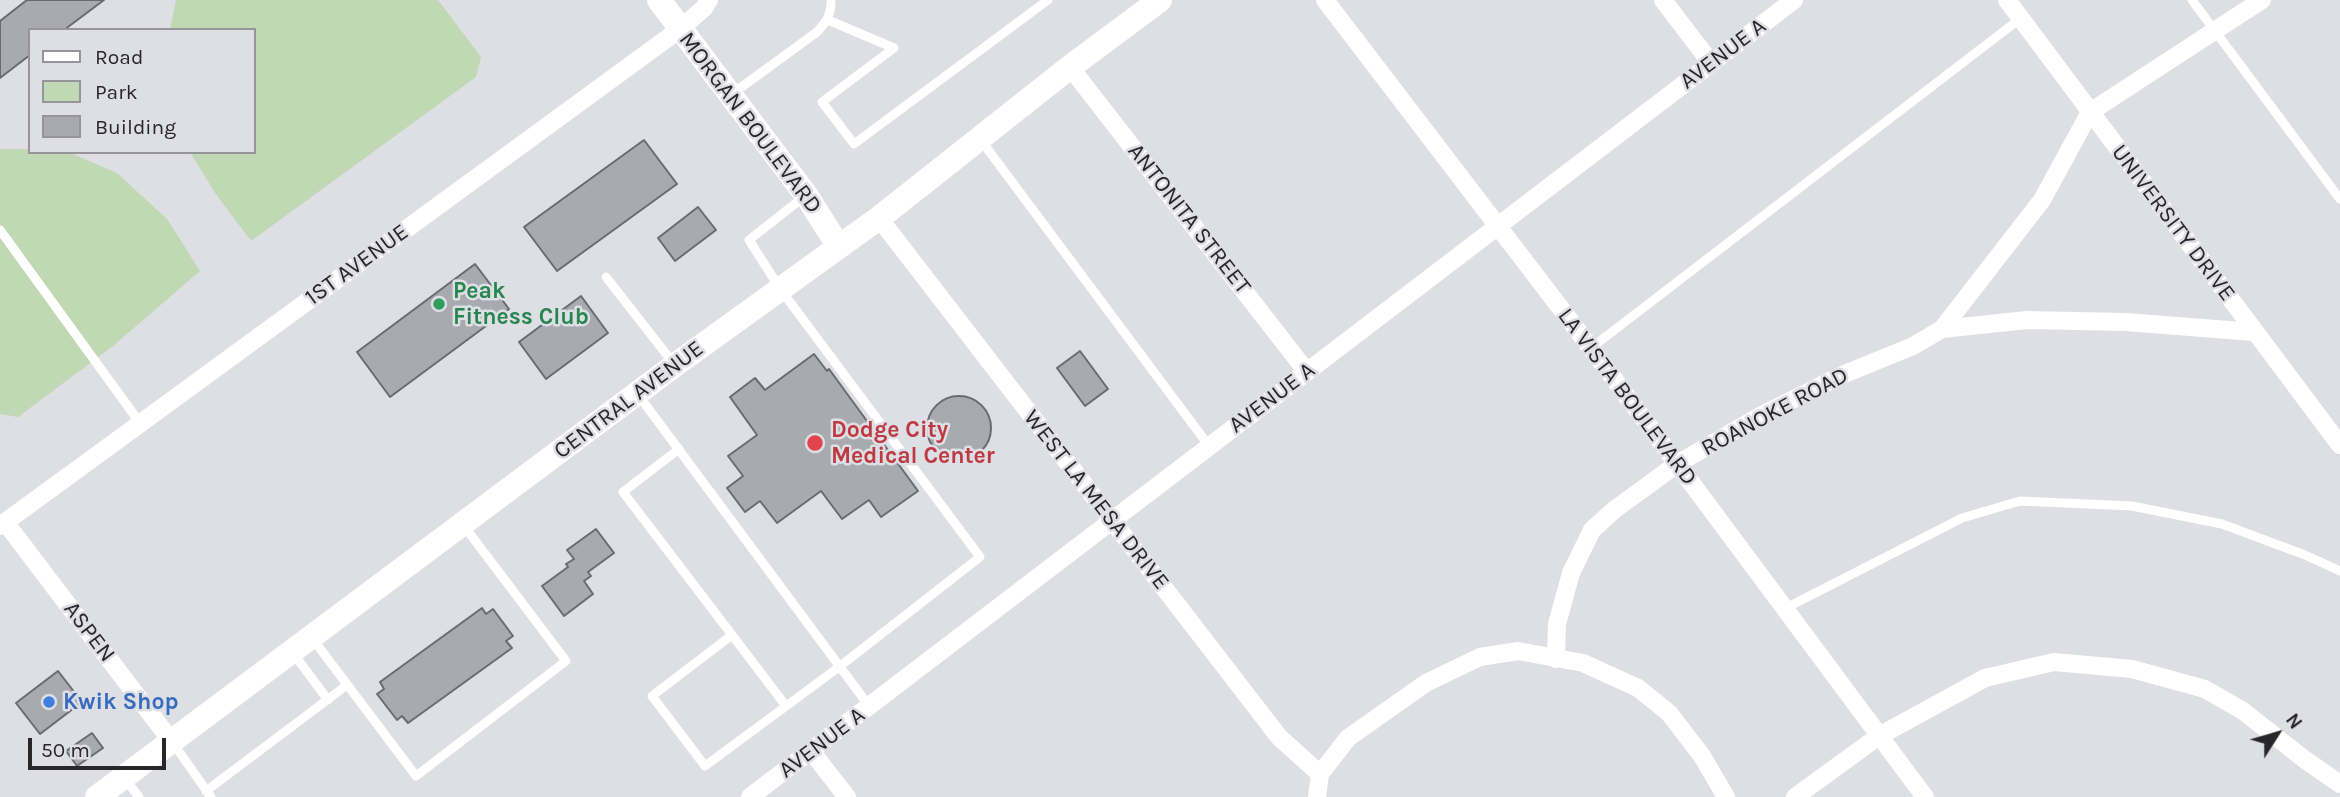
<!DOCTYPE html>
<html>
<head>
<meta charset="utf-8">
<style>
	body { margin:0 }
	#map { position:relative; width:2340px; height:797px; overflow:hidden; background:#dedee5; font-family:Karla,sans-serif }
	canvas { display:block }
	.legend { position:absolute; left:28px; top:28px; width:228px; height:126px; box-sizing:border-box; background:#dedee5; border:2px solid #95959a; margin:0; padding:9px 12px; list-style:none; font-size:21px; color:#27272a }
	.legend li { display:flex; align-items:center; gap:14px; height:35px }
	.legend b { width:35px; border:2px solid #95959a }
	.north { position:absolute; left:2242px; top:699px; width:70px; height:70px; -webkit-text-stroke:5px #dedee5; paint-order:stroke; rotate:53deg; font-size:19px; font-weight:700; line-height:28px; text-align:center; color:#27272a }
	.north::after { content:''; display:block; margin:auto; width:24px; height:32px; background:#27272a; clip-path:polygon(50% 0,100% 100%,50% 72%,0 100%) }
	.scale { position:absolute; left:28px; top:738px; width:138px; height:32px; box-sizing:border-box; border:4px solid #27272a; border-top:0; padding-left:9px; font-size:21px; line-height:24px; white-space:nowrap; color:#27272a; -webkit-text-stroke:5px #dedee5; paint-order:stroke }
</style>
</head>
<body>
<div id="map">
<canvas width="2340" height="797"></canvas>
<ul class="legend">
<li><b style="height:9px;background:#fff"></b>Road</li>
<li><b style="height:19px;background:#c0d8b3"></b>Park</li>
<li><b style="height:19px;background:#a9aab0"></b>Building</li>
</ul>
<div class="north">N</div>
<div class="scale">50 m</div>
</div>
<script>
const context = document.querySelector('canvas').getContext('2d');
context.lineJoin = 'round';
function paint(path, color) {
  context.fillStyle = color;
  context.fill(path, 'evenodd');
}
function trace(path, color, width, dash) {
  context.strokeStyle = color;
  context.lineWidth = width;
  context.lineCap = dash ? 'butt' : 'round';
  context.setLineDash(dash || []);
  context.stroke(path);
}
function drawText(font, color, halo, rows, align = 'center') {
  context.font = font + ' Karla,sans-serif';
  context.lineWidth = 5;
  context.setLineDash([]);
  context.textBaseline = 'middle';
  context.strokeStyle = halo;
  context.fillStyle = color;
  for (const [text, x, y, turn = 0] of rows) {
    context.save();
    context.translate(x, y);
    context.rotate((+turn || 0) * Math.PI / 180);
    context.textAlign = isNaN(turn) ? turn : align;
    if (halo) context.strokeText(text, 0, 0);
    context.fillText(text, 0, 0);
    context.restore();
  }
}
paint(new Path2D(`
	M176,0H438L481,57L476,77L251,241L215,193L190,152H254V30H170Z
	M0,149H30V152H68L117,173L167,219L200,271L113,346L18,417L0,414Z`), '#c0d8b3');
const building = new Path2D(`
	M27,0H104L64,30H30V55L0,78V21Z
	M644,140L677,184L557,271L524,227Z
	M698,207L716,230L675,261L658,238Z
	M475,264L509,309L390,397L357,352Z
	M581,296L608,333L546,379L519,342Z
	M1080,351L1108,389L1085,406L1057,368Z
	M814,354L827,371L829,369L918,491L881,517L869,500L842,519L821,491L777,523L760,501L745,512L727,488L743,476L728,456L757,435L730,397L755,378L765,390Z
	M927 428a32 32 0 1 1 64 0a32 32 0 1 1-64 0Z
	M596,529L614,553L588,572L591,576L584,581L593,594L564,616L542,586L568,567L566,564L574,559L567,550Z
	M482,608L486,614L493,609L513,636L506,641L512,648L408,723L402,716L397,720L377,694L384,689L380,682Z
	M58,671L82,702L40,734L16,703Z
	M92,733L103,748L77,766L66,751Z`);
paint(building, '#a9aab0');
trace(building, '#6a6b70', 2);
trace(new Path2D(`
	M2192,0L2340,199
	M828,20L894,48L822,102L854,144L1048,0
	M732,94L817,32C827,21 831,15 831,0
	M980,139L1209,446
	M0,230L140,423
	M606,277L674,364
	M1591,348L2021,18
	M639,396L869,706
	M679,449L623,492L732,635L652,696L705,766L839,667L980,557L781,290L749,240L805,196
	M1784,609L1962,518L2020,501L2132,506L2222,524L2305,555L2340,571
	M732,635L786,706
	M312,638L416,776L566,661L464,526
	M293,653L328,700
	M173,743L211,797
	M125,779L139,797
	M206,791L347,685`), '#fff', 9);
trace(new Path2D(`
	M1325,0L1591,348L1925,797
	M1663,0L1711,63
	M2007,0L2340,445
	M1070,67L1307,372
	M879,218L1279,737L1320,774
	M1942,329L2042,200L2090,112L2262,0
	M5,522L172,742
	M0,526L680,29L704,8L709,0
	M1556,659L1557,624L1571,573L1592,530L1614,510L1677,464L1760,416L1842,375L1913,346L1942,329L2027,320L2126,322L2254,332
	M811,751L847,797
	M1320,774L1348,738L1426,683L1480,657L1518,651L1583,663L1638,688L1669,713L1702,756L1726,797
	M750,797L1794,0
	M1317,797L1320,774
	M1795,797L1879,736L1985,678L2054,662L2132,669L2205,689L2243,711L2304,759L2340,784`), '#fff', 18);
trace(new Path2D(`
	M659,0L806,195L839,247
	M97,797L675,365L879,218L1070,67L1160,0`), '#fff', 24);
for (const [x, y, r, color] of [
	[439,304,7,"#2e9e5b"],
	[815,443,9,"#e0444e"],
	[49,702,7,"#3f7fe0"]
]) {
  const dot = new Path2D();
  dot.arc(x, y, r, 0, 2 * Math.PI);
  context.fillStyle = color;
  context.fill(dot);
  trace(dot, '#dedee5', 2.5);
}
drawText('23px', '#27272a', '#dedee5', [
	["AVENUE A",1723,54,-37],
	["MORGAN BOULEVARD",750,123,53],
	["ANTONITA STREET",1189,219,52],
	["UNIVERSITY DRIVE",2173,223,53],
	["1ST AVENUE",357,265,-36],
	["LA VISTA BOULEVARD",1627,397,53],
	["AVENUE A",1272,398,-37],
	["CENTRAL AVENUE",629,400,-37],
	["ROANOKE ROAD",1775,412,-28],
	["WEST LA MESA DRIVE",1096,500,52],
	["ASPEN",89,632,53],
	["AVENUE A",822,743,-37]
]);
drawText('bold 23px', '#27864d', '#dedee5', [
	["Peak",453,291],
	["Fitness Club",453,317]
], 'left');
drawText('bold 23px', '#be3a42', '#dedee5', [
	["Dodge City",831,430],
	["Medical Center",831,456]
], 'left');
drawText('bold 23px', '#366cbe', '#dedee5', [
	["Kwik Shop",63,702]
], 'left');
</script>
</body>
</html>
